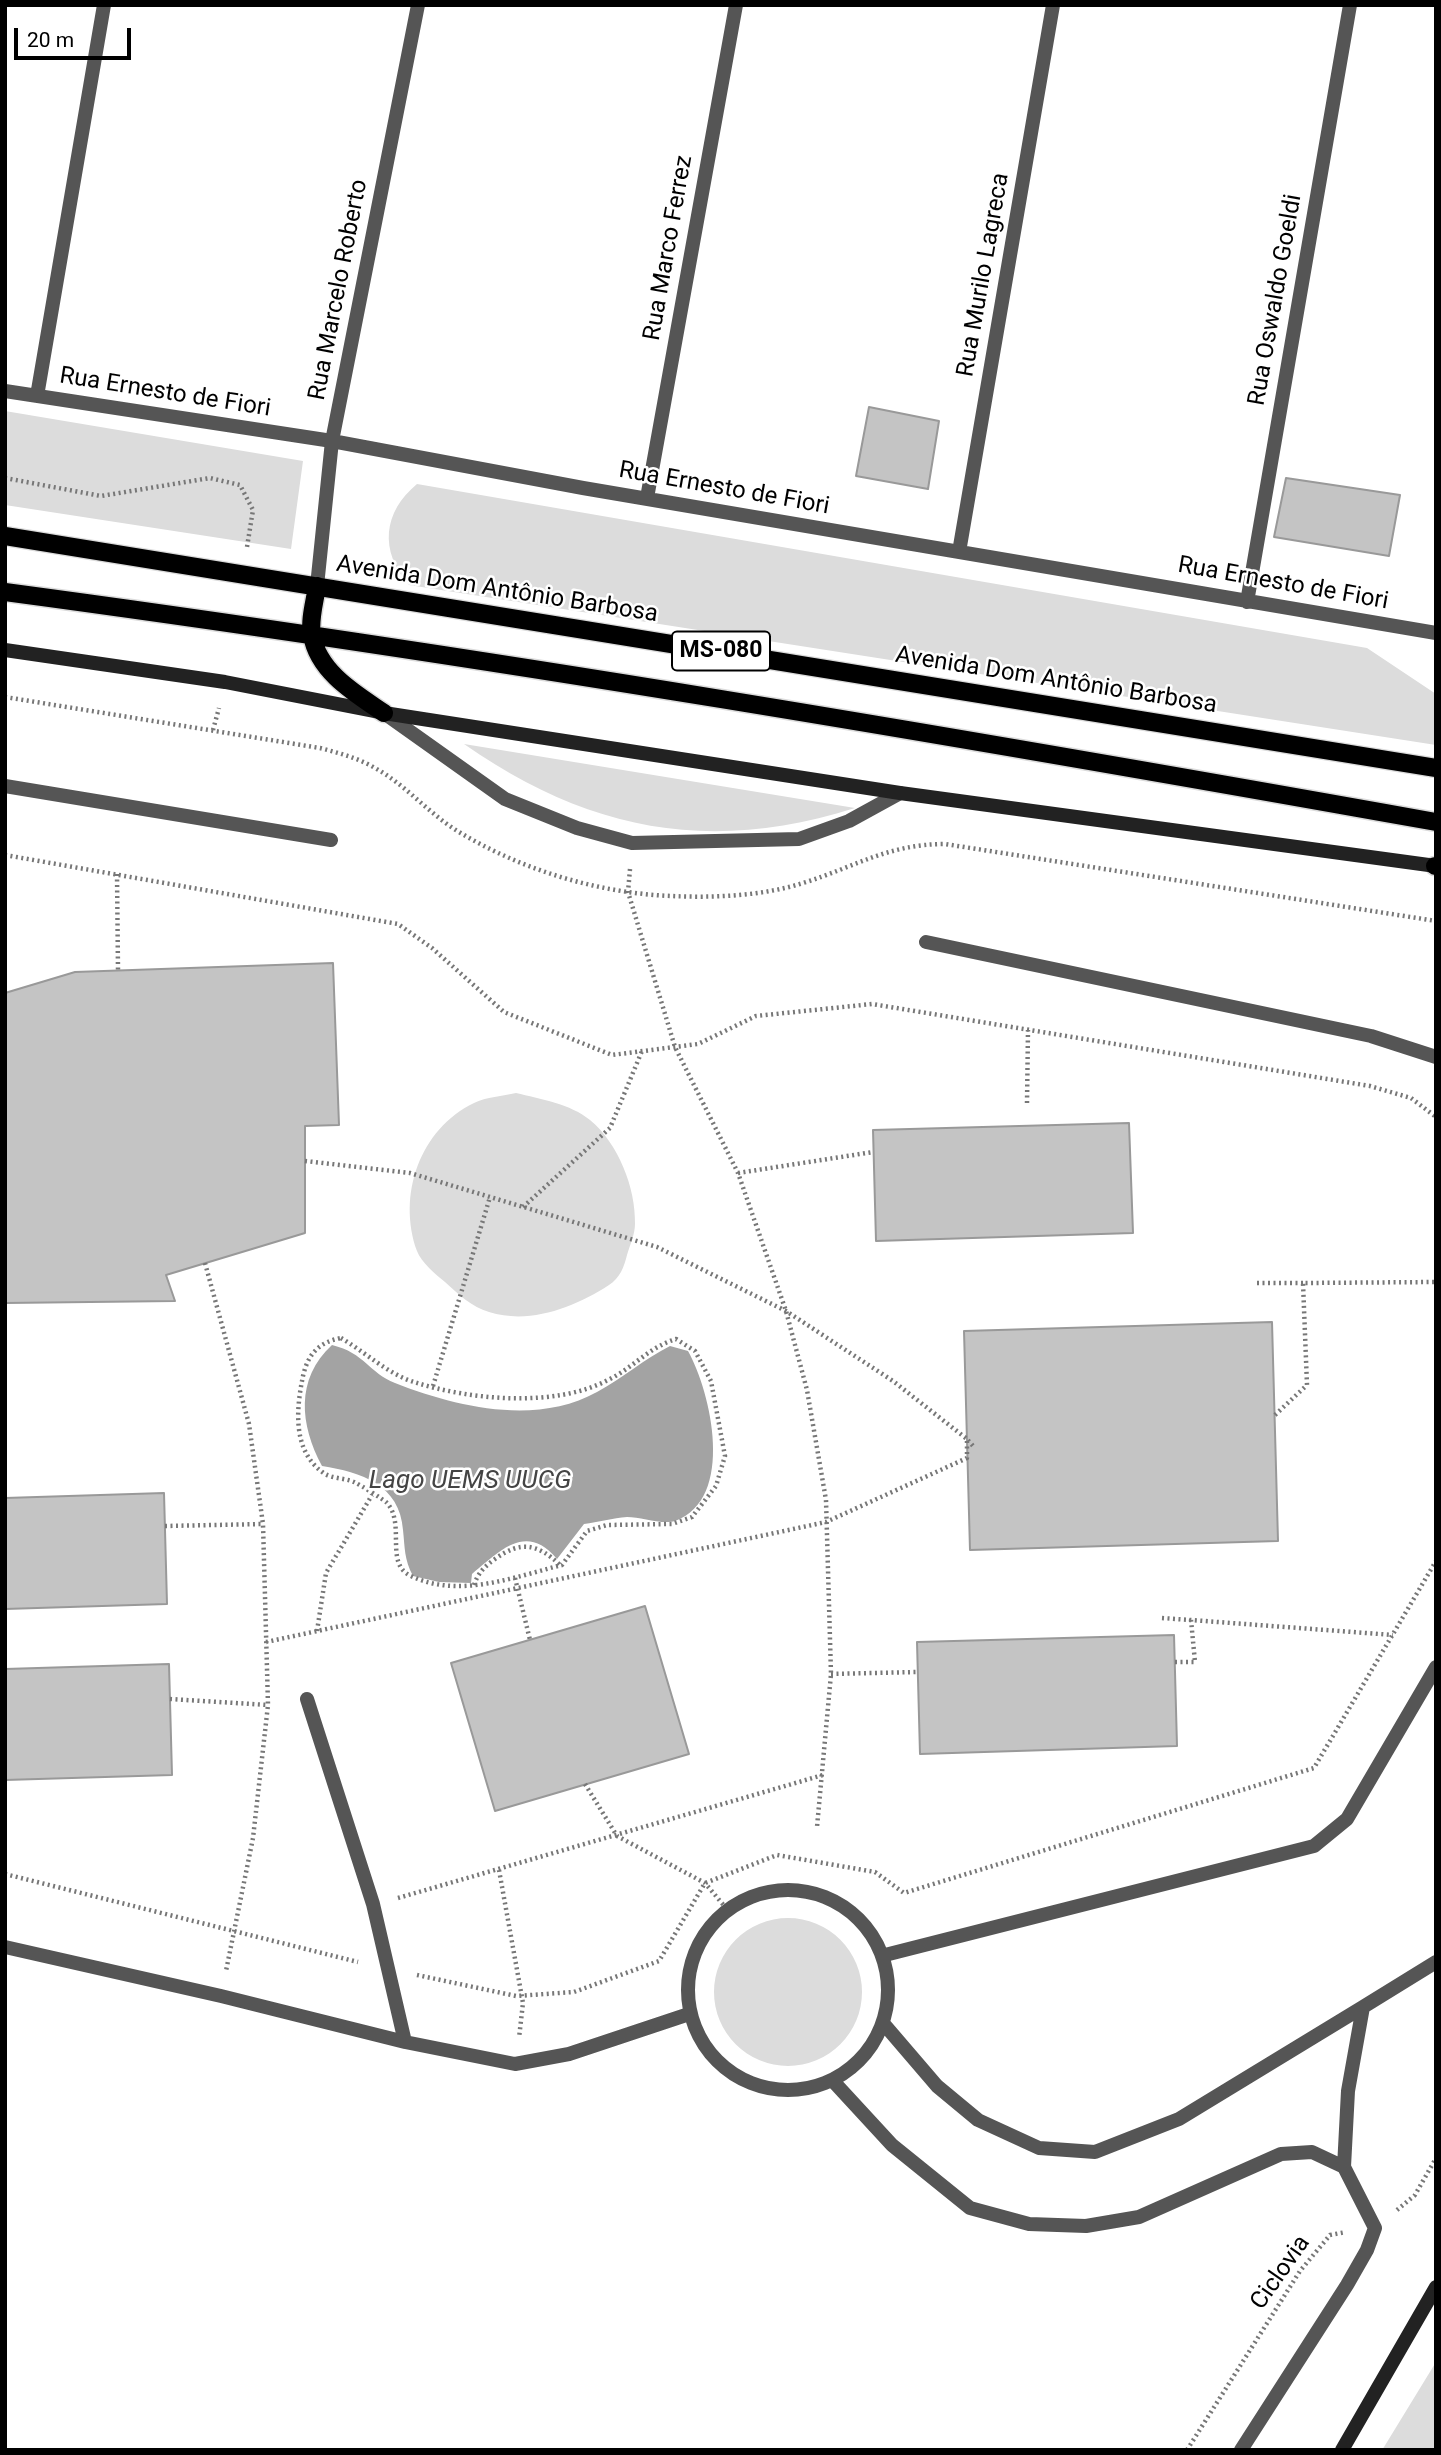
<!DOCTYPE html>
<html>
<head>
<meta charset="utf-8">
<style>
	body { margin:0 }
	#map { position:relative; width:1441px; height:2455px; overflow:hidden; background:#fff; font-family:Roboto,sans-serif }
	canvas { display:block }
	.frame { position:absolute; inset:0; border:7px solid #000; pointer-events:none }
	.scale { position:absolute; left:14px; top:28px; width:117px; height:32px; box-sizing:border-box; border:4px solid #000; border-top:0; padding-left:9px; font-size:21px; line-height:24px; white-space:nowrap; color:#000; -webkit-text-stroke:5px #fff; paint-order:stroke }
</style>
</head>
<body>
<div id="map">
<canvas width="1441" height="2455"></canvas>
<div class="frame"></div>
<div class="scale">20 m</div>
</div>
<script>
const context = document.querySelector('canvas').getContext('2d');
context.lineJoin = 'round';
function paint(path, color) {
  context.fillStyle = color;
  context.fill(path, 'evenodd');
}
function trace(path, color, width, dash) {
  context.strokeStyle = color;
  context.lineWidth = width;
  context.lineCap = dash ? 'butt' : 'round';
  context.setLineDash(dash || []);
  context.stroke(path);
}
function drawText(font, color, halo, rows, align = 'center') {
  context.font = font + ' Roboto,sans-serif';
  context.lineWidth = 5;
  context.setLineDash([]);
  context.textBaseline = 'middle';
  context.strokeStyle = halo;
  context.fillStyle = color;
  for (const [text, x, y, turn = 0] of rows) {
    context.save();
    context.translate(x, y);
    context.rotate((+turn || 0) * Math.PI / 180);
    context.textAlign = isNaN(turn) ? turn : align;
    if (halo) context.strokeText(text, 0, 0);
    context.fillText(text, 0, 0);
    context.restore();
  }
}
paint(new Path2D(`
	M5,411L303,461L291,549L5,505Z
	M417,484L1367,648L1436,694V745L409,585C379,551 383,512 417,484Z
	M464,744L855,808C709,854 589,831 464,744Z
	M516,1093C540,1099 571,1104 590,1120C618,1143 636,1188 635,1224C635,1234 630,1245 627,1255C624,1267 620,1278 609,1285C575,1307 530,1325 489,1312C472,1307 458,1294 445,1282C436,1275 421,1262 417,1251C397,1195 420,1129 474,1103C486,1097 503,1096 516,1093Z
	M714 1992a74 74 0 1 1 148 0a74 74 0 1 1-148 0Z
	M1436,2362V2450H1382L1384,2447Z`), '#dcdcdc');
paint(new Path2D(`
	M332,1345C365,1353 369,1373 395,1383C456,1407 536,1426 597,1392C623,1378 644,1359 670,1346L688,1351C711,1392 736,1499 675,1521C662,1525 641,1517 627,1517C613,1518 598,1522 584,1524L557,1559C526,1522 500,1551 472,1574L471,1583L439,1582L413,1576C404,1559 405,1548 403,1530C400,1485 361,1472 322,1466C300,1425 295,1379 332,1345Z`), '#a3a3a3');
const building = new Path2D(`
	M869,407L939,421L928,489L856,476Z
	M1286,478L1400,495L1389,556L1274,537Z
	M333,963L339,1125L305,1126V1233L166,1275L175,1301L5,1303V993L75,972Z
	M1129,1123L1133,1233L876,1241L873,1130Z
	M1272,1322L1278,1541L970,1550L964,1331Z
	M164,1493L167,1604L5,1609V1498Z
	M645,1606L689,1754L495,1811L451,1663Z
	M1174,1635L1177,1746L920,1754L917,1642Z
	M169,1664L172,1775L5,1780V1669Z`);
paint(building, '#c4c4c4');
trace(building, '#999', 2);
const primary = new Path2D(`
	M5,536L1436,768
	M317,586C315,601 309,620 312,635C318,672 356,694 384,713
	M5,592C484,656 960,737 1436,822
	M1435,866H1436`);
trace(primary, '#dbdbdb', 21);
trace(new Path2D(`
	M5,478L101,496L210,478L240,485L253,510L247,547
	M5,697L320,748C339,753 358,758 375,768C406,785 429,814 459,832C522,870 598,893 671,896C714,898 762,896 803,883C855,867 888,844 945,844L1436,921
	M213,730L219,708
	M5,855L398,924L432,948L504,1012L612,1055L698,1044L756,1016L872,1004L1370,1086L1411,1098L1436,1117
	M630,869L628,892L675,1047L738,1173L786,1311L807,1390L826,1500L831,1674L817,1827
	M117,874L118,970
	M1027,1103L1028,1030
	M305,1161L410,1173L657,1247L786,1311L893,1381L967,1439
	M738,1173L873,1152
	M523,1207L610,1128L642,1051
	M205,1263L249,1424L263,1524L268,1705L253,1838L226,1971
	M1257,1283H1303
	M341,1338C365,1352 388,1374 414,1382C470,1400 555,1408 608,1380C633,1368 649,1347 676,1339L695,1351L711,1381L725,1456L716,1486L692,1517L672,1524L607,1525L587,1531L562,1565C514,1577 459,1599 411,1576C384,1564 406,1524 387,1503C383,1499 362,1486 356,1483C347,1478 334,1479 325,1474C292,1452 296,1410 303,1376C308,1354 319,1342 341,1338Z
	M433,1386L490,1197
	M1275,1415L1307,1385L1303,1283L1436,1282
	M165,1526L263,1524
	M515,1578L530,1640
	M474,1585C478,1573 485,1566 495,1559C521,1540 538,1544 560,1565
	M1162,1618L1191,1620
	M317,1631L326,1573L372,1495
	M266,1642L826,1522L967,1458V1439L973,1446
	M1175,1662H1195L1191,1620L1393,1635
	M831,1674L918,1672
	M170,1699L268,1705
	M585,1784L617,1836L705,1883L726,1908
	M499,1870L523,2003L519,2038
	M5,1874L358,1962
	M398,1898L823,1775
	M417,1975L516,1996L574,1992L659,1961L705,1883L777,1855L875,1872L904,1893L1314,1768L1436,1561
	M1397,2210L1415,2195L1436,2158
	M1187,2450L1300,2271L1330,2235L1346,2232`), '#777', 4.5, [2, 3.5]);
trace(new Path2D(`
	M384,713L505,799L577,828L632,843L799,839L849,821L900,793
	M5,786L331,840
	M926,942L1371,1036L1436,1057
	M307,1699L373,1904L405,2042
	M688 1990a100 100 0 1 1 200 0a100 100 0 1 1-200 0Z
	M5,1947L221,1996L405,2042L515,2064L569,2054L689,2014
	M885,1955L1314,1846L1347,1819L1436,1667
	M883,2023L937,2086L978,2120L1039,2148L1095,2152L1179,2119L1363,2007
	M833,2081L892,2145L970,2208L1029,2224L1086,2226L1139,2217L1281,2154L1312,2152L1344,2167
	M1241,2450L1347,2285L1367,2250L1375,2228L1344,2167L1348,2091L1363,2007L1436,1962`), '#555', 14);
trace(new Path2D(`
	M5,391L332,441L583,488L1436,633
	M37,396L104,5
	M647,498L736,5
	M959,552L1053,5
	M317,586L332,441L418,5
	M1247,602L1350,5`), '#555', 14);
trace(new Path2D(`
	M5,650L225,682L384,713L900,793L1436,866
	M1342,2450L1436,2287`), '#222', 14);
trace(primary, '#000', 18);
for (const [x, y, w] of [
	[721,651,98]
]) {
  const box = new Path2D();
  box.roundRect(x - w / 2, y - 19.5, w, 39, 5);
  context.fillStyle = '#fff';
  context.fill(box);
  trace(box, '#000', 2);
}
drawText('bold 23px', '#000', null, [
	["MS-080",721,651]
]);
drawText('24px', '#000', '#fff', [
	["Rua Marco Ferrez",669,248,-80],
	["Rua Murilo Lagreca",984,275,-80],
	["Rua Marcelo Roberto",339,290,-79],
	["Rua Oswaldo Goeldi",1276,300,-80],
	["Rua Ernesto de Fiori",165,393,9],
	["Rua Ernesto de Fiori",724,489,10],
	["Rua Ernesto de Fiori",1283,584,10],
	["Avenida Dom Antônio Barbosa",497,590,9],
	["Avenida Dom Antônio Barbosa",1056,681,9],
	["Ciclovia",1281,2273,-55]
]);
drawText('italic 26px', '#444', '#fff', [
	["Lago UEMS UUCG",470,1481]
]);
</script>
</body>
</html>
